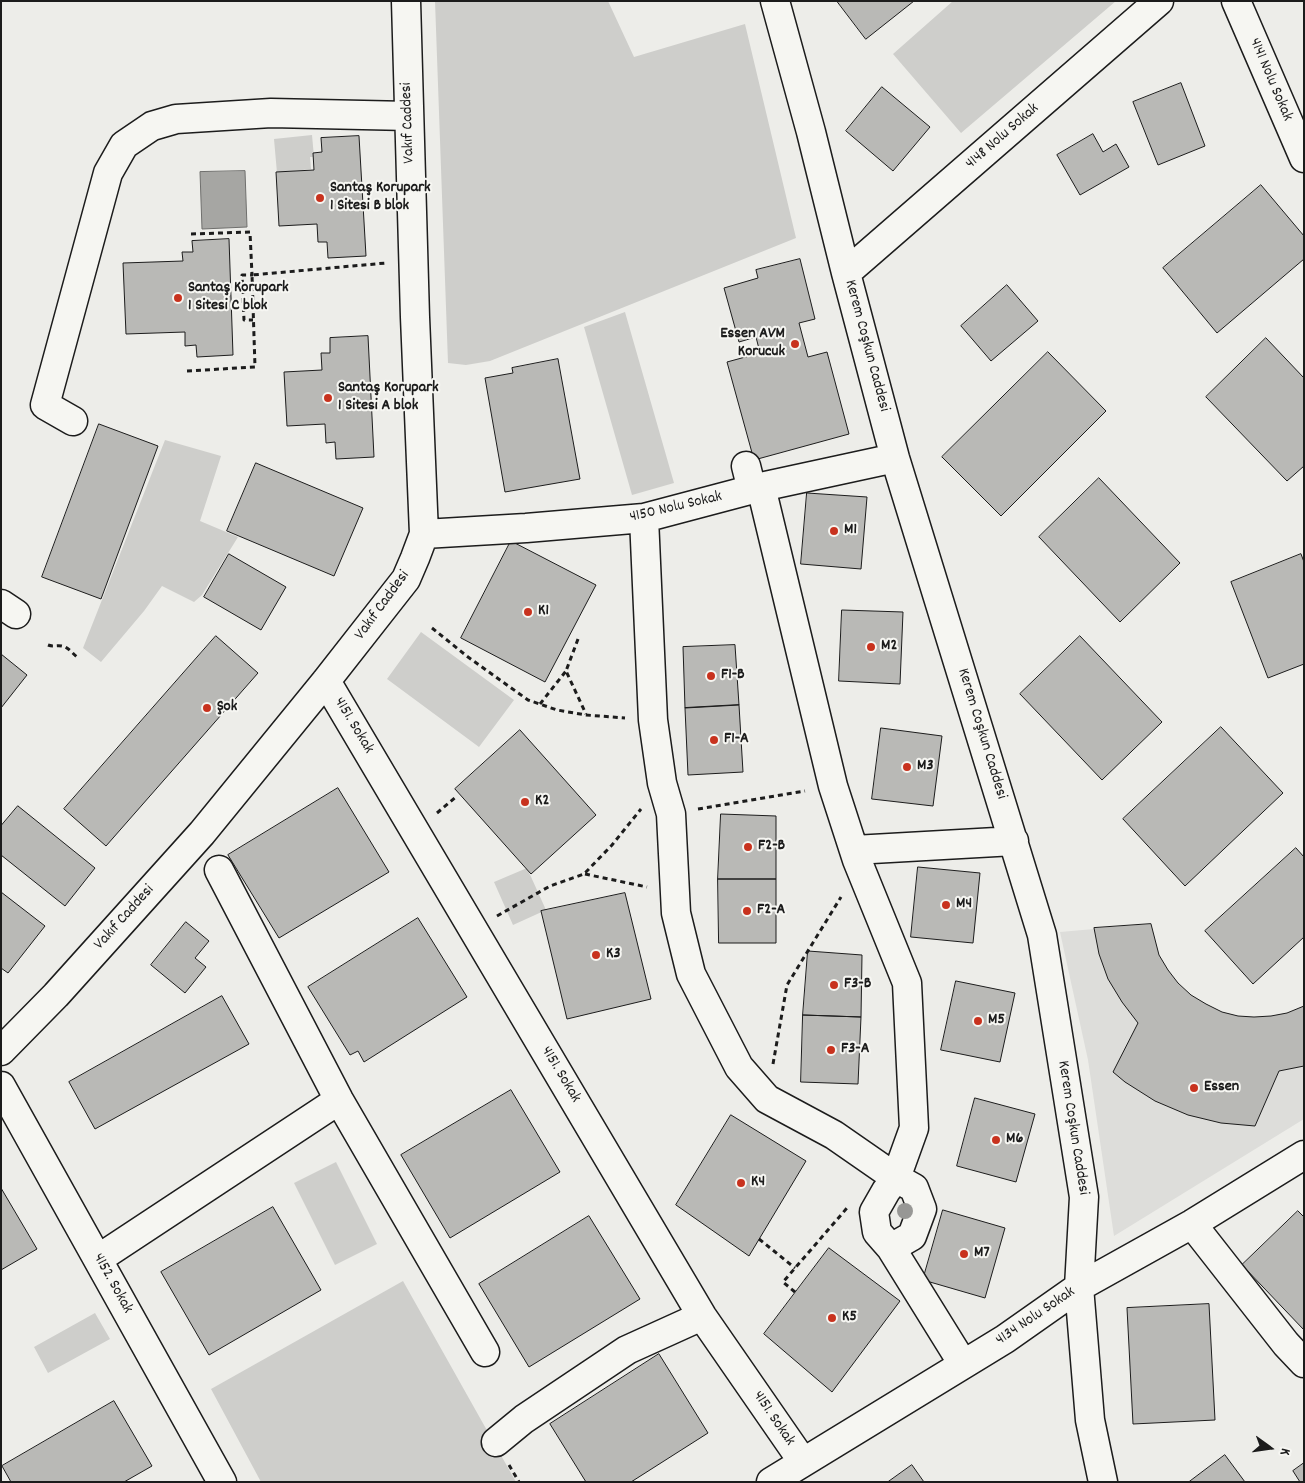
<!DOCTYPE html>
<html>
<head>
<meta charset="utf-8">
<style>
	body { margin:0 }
	#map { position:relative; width:1305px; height:1483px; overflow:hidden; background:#edede9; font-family:Dekko,sans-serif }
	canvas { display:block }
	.frame { position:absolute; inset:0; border:2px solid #1c1c1c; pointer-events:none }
	.north { position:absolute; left:1245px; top:1423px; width:50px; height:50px; -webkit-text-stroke:4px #f6f6f2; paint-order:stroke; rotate:104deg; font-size:14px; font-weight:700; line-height:20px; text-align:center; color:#1c1c1c }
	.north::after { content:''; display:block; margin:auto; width:18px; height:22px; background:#1c1c1c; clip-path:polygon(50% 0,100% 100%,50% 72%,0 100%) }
</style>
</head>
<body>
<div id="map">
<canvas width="1305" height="1483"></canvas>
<div class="frame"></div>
<div class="north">K</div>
</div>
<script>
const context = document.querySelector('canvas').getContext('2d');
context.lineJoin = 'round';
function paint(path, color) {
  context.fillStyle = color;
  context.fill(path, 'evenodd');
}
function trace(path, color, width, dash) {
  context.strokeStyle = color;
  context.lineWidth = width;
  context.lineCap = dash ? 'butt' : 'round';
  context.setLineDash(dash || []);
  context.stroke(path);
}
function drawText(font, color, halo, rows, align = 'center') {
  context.font = font + ' Dekko,sans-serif';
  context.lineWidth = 4;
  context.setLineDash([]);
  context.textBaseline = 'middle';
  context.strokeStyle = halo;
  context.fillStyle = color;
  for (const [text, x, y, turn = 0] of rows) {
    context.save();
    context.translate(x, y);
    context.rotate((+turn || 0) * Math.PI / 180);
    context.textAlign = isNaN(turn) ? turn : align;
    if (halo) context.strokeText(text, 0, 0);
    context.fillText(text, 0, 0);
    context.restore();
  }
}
paint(new Path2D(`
	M1151,924L1159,955L1168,970L1178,983L1191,995L1206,1004L1222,1012L1238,1016L1254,1017L1271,1016L1287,1013L1304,1006V1119L1114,1236L1088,1060L1060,932Z`), '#ddddda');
paint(new Path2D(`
	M435,1H608L634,57L745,24L796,238L490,361L466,365L448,363Z
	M953,1H1116L961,133L893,54Z
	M312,135L314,157H310L311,169L277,173L274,139Z
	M625,312L674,483L632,495L584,327Z
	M165,440L221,456L200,521L238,537L202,595L194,602L162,586L144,611L101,662L83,648Z
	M421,632L514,700L479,747L387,679Z
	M527,868L546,910L513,925L494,882Z
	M336,1162L377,1244L335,1265L294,1183Z
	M403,1281L516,1482H261L211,1389Z
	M95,1313L110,1339L48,1373L34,1347Z`), '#cececb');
const water = new Path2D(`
	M245,171L247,227L202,229L200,172Z`);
paint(water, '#a6a6a3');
trace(water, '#6f6f6d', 1);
const building = new Path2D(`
	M837,1H914L866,39Z
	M1181,83L1205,146L1158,165L1133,102Z
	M882,87L930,127L893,171L846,131Z
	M1093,134L1103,152L1116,144L1129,167L1080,195L1057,155Z
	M359,136L366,256L328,258L327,242H318L317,224L279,226L276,172L314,170L313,153L322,152L321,138Z
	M1261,185L1304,236V259L1217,333L1163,268Z
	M229,239L233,355L197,357L196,345L185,346V332L126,334L123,263L183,261L182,252H193L192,241Z
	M800,259L815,319L799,323L808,357L827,352L849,434L754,460L727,362L760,353L756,337L739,342L724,288L758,278L756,270Z
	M1007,285L1038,321L991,361L961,326Z
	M368,336L374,457L336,459L335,442L326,443L325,424L287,426L284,372L322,370L321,353H330V338Z
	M1266,338L1304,378V466L1287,481L1206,397Z
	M1048,352L1106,411L1001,516L942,457Z
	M558,359L580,479L505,492L485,378L513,373L512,368Z
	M99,424L158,446L101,599L42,577Z
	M256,463L363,508L334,576L227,531Z
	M1099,478L1180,563L1120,622L1039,537Z
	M807,493L867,497L861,569L801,564Z
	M511,541L596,585L545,682L461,638Z
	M229,554L286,587L261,630L204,597Z
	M1301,554L1304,562V664L1268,678L1231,582Z
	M842,610L903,612L900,684L839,681Z
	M216,636L258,673L106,846L64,809Z
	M1080,636L1162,722L1102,780L1020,694Z
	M735,645L739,705L685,708L683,647Z
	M1,654L27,675L1,708Z
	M739,705L743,772L688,775L685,708Z
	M1221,727L1283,793L1185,886L1123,819Z
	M881,728L942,736L933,806L872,799Z
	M520,730L596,815L531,874L455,789Z
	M338,788L389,872L279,938L228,855Z
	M18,806L95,868L65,906L1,855V826Z
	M721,814L776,816V879H718Z
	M1296,848L1304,857V937L1253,984L1205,931Z
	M918,867L980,873L973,943L911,937Z
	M718,879H776V943H719Z
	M1,892L45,926L8,973L1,968Z
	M625,893L651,999L567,1019L541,911Z
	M418,918L467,997L364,1062L358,1051L350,1055L308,987Z
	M186,922L209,941L195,958L206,967L185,993L151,965Z
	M1151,924L1159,955L1168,970L1178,983L1191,995L1206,1004L1222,1012L1238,1016L1254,1017L1271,1016L1287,1013L1304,1006V1066L1279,1071L1255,1126L1221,1123L1188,1115L1155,1101L1125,1082L1113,1072L1138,1023L1122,1002L1108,979L1099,954L1094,928Z
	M808,951L862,955L861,1017L803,1015Z
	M956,981L1015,993L1000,1062L941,1050Z
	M222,996L249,1044L95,1129L69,1082Z
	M803,1015L861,1017L858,1084L801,1082Z
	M511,1090L560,1172L450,1238L401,1155Z
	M975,1098L1035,1114L1016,1182L957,1166Z
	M731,1115L806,1161L749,1256L676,1205Z
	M1,1188L37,1249L1,1270Z
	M273,1207L321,1290L209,1355L161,1272Z
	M943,1210L1005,1228L985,1298L923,1280Z
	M1298,1211L1304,1217V1330L1242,1265Z
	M589,1216L640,1299L529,1367L479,1284Z
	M829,1248L900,1301L832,1392L764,1334Z
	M1209,1304L1215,1420L1133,1424L1127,1308Z
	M659,1354L708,1433L631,1482H586L550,1424Z
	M114,1401L152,1466L124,1482H11L2,1466Z
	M1225,1455L1245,1482H1189Z
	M1304,1463V1482H1300L1293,1471Z
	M912,1465L924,1482H888Z`);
paint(building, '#b9b9b6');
trace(building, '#1c1c1c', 1);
const minor = new Path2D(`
	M775,1L811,132L846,273L895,458L1042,935L1084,1197L1079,1287L1090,1420L1103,1482
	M1236,1L1304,158
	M846,273L1159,1
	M73,421L45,405L108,173L124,145L152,126L176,119L271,113L409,116
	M746,466L752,490
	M644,518L653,720L662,783L671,814L676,913L691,974L739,1067L767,1099L834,1135L896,1178L914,1128L907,983L857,860L833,786L761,487
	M424,534L526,528L644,518L761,487L895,458
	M1,604L16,614
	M326,681L702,1316L803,1462
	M854,850L1014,841
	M219,870L339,1100L485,1352
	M1,1051L56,995L202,833L326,681L406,579L415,558L424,534L415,317L406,1
	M1,1086L222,1482
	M1192,1224L1286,1344L1304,1363
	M891,1248L912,1236L922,1209L914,1188L896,1178L886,1191L874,1212L877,1232L891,1248L963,1364
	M98,1259L339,1100
	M496,1442L524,1419L627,1350L702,1316
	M771,1482L1005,1339L1079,1287L1192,1224L1304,1155`);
trace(minor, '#1c1c1c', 31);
trace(new Path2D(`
	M191,234L250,232L252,275H242L244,320H253
	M187,371L255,367L252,275L386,263
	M432,628L468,657L528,700L557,710L586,715L625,718
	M578,639L566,671L586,714
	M48,645C53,647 57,645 62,646C68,647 72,653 77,657
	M540,704L566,671
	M698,809L805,791
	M437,813L457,796
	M585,874L647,887
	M497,916L550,886L584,874L612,845L641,809
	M773,1064L787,985L841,897
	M759,1239L795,1268
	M795,1292L783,1282L847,1208
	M509,1465L519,1482`), '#1c1c1c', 3, [5, 4]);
trace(minor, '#f6f6f2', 28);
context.fillStyle = '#979795';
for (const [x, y] of [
	[905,1211]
]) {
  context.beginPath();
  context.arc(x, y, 8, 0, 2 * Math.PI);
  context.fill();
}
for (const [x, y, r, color] of [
	[320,198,5,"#c8321e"],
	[178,298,5,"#c8321e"],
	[795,344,5,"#c8321e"],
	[328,398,5,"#c8321e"],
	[834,531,5,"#c8321e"],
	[528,612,5,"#c8321e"],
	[871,647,5,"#c8321e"],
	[711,676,5,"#c8321e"],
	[207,708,5,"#c8321e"],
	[714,740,5,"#c8321e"],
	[907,767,5,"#c8321e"],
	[525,802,5,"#c8321e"],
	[748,847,5,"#c8321e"],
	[946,905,5,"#c8321e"],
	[747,911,5,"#c8321e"],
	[596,955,5,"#c8321e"],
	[834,985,5,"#c8321e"],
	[978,1021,5,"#c8321e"],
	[831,1050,5,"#c8321e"],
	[1194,1088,5,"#c8321e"],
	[996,1140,5,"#c8321e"],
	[741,1183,5,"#c8321e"],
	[964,1254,5,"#c8321e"],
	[832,1318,5,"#c8321e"]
]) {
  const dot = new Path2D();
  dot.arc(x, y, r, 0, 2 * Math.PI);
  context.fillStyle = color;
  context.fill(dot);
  trace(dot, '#f6f6f2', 2);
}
drawText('16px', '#1c1c1c', '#f6f6f2', [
	["4141 Nolu Sokak",1270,80,67],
	["Vakıf Caddesi",409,123,-92],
	["4148 Nolu Sokak",1003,137,-41],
	["Kerem Coşkun Caddesi",866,346,75],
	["4150 Nolu Sokak",676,508,-13],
	["Vakıf Caddesi",383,606,-54],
	["4151. Sokak",353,726,59],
	["Kerem Coşkun Caddesi",981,734,73],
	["Vakıf Caddesi",125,918,-48],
	["4151. Sokak",560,1075,59],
	["Kerem Coşkun Caddesi",1072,1128,81],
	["4152. Sokak",112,1284,61],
	["4134 Nolu Sokak",1036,1317,-34],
	["4151. Sokak",773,1419,56]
]);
drawText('bold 16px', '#1c1c1c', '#f6f6f2', [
	["Santaş Korupark",330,189],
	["1 Sitesi B blok",330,207],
	["Santaş Korupark",188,289],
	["1 Sitesi C blok",188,307],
	["Essen AVM",785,335,"right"],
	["Korucuk",785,353,"right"],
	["Santaş Korupark",338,389],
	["1 Sitesi A blok",338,407],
	["M1",844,531],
	["K1",538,612],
	["M2",881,647],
	["F1-B",721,676],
	["Şok",217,708],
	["F1-A",724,740],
	["M3",917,767],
	["K2",535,802],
	["F2-B",758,847],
	["M4",956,905],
	["F2-A",757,911],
	["K3",606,955],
	["F3-B",844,985],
	["M5",988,1021],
	["F3-A",841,1050],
	["Essen",1204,1088],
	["M6",1006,1140],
	["K4",751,1183],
	["M7",974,1254],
	["K5",842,1318]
], 'left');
</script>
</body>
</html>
